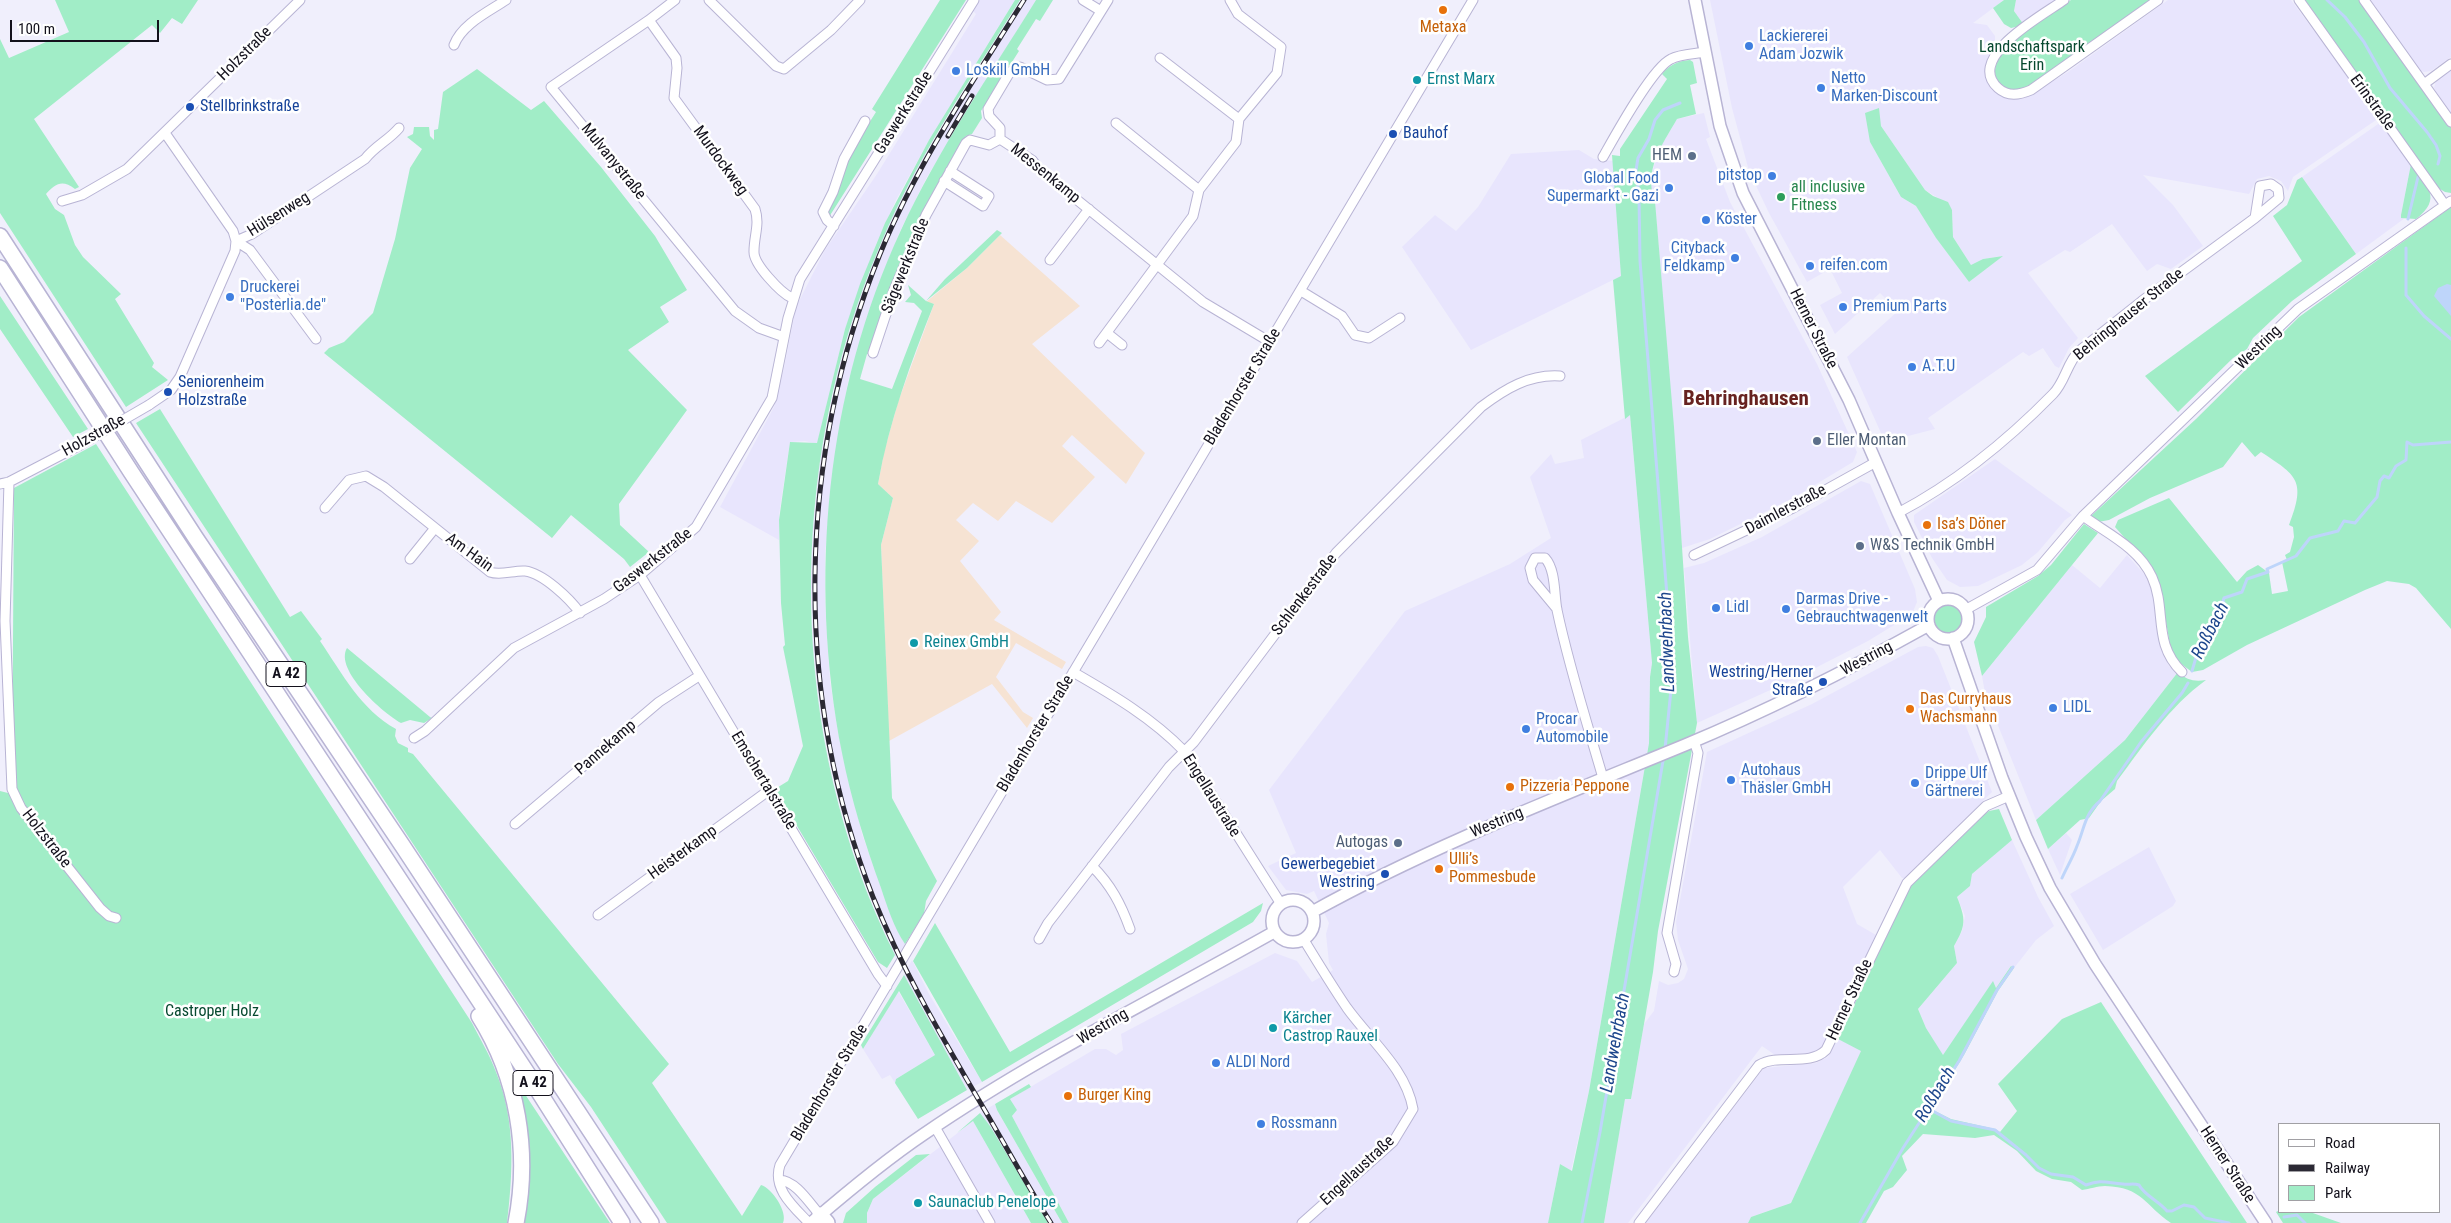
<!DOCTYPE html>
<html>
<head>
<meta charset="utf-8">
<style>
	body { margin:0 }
	#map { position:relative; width:2451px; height:1223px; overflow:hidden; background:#f0effc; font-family:"Roboto Condensed",sans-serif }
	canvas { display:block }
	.legend { position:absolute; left:2278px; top:1123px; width:162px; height:90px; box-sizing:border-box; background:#fff; border:1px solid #a1a0a4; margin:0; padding:6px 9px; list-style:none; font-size:15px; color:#13111c }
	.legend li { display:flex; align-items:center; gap:10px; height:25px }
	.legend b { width:25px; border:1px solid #a1a0a4 }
	.scale { position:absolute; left:10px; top:20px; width:149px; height:22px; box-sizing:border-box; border:2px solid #13111c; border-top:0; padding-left:6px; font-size:15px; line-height:18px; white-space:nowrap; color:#13111c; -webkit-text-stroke:4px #fff; paint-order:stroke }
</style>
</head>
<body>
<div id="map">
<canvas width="2451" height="1223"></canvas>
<ul class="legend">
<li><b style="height:6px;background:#fff"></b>Road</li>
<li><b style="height:6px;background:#2b2934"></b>Railway</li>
<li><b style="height:14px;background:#a1edc7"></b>Park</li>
</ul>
<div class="scale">100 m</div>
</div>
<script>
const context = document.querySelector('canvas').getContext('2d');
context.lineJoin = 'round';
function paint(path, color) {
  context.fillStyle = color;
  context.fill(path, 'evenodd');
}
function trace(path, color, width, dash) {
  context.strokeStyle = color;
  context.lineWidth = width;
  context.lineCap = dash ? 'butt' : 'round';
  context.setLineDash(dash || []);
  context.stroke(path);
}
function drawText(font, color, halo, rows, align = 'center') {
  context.font = font + ' "Roboto Condensed",sans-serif';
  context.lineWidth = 5;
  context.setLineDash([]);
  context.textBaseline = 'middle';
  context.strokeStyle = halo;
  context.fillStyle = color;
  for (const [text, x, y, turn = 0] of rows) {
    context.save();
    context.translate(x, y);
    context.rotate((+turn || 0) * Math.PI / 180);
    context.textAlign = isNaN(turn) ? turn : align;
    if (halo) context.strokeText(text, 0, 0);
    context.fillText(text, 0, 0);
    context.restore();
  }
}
paint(new Path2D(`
	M980,0H1015L929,140L896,200L877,242L845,329L817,444L805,441L790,442L779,515V540L720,507L774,407L784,368L796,307L825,250L877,174L976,14L973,11Z
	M1020,0H1036L927,177L901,229L877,289L848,382L833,470L825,554V600L830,681L838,732L862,834L884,896L905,944L896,958L870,897L849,838L834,782L820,711L813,643L811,583L813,530L820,460L837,374L856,308L881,241L912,176Z
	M1710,0H2004L1973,23L1987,25L1995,36V45L1985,67L1989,84L1997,93L2014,99L2025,98L2068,72L2168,0H2291L2379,118L2293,177L2288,191L2281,181L2269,176L2257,179L2249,194L2143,175L2173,205L2203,246L2171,269L2157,264L2147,271L2112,224L2070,252L2065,250L2028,273L2078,338L2069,348L2059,368L2055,366L2043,348L2029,356L2023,352L1928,418L1935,429L1885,442L1847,357L1898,311L1880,293L1835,334L1820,305L1842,293L1830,269L1807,282L1769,213L1749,171L1732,108ZM1881,126L1925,190L1943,201L1952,210L1953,237L1971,265L1983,259L2002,256L1969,282L1936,238L1916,206L1901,197L1870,142Z
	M2016,0H2056L2024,25L2014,11Z
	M2371,0H2451V57L2431,71L2424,72L2418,70Z
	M2451,69V116L2434,88L2436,81Z
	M1704,113L1710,137L1706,139L1730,202L1817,364L1857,452L1853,462L1793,498L1710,539L1682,548L1655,202L1649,183L1659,149L1677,119Z
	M2381,122L2411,164L2401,215L2402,218H2405L2356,254L2302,177Z
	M1579,150L1594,159L1613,161L1621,276L1471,350L1402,247L1435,215L1456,231L1478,207L1511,154Z
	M1630,415L1652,663L1650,677L1649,743L1589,1091L1571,1171L1560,1164L1548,1223H1069L1012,1116L1017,1110L1010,1099L1095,1049H1106L1116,1055L1123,1050L1121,1034L1275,953L1297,961L1312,982L1333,970L1329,963L1326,934L1329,923L1314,891L1307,894L1286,890L1268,866L1296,853L1269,790L1405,611L1510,564L1551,538L1530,477L1551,454L1555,464L1584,458L1581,440Z
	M1995,459L2072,515L2065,520L2038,552L2022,565L1978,586L1960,587L1947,580L1932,558L1914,522V515Z
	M1861,481L1870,484L1915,589L1917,602L1912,614L1868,641L1786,683L1697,723L1684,568L1704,563L1762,537Z
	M2127,555L2146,576L2151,589L2163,654L2169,666L2178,672L2125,740L2036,820L1985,693L1982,676L2072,565L2100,588Z
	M1926,646L1933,648L1938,656L1992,792L1905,878H1902L1880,850L1843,887L1857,924L1876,935L1823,1047L1814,1053L1775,1055L1762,1046L1628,1223H1604L1625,1098L1631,1099L1644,1024L1654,1011L1659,981L1668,985L1678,983L1684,979L1688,969L1678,940L1676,922L1707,752L1812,704L1918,647Z
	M2066,833L2072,840L2060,875L2048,849Z
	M2012,840L2038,897L2054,926L2036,940L2014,968L2011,966L1996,988L1993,982L1943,1056L1926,1028L1918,1009L1957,963L1954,946L1962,931L1965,916L1957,897L1970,886L1972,874Z
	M2149,847L2176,901L2173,906L2103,950L2070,894Z
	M912,960L929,994L982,1082L967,1090L906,979L904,975Z
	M898,991L935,1055L896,1079L895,1083L890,1075L882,1079L863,1049Z
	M1838,1039L1862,1050L1791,1203L1751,1217L1748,1223H1646L1764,1068L1816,1063L1828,1057Z
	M995,1104L997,1110L1062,1223H1048L980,1113Z
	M973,1121L1031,1223H867V1213L873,1199Z`), '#e8e5fd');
paint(new Path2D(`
	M1000,235L1080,306L1032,344L1145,453L1126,484L1072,435L1062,446L1095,477L1052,523L1016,501L998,521L973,503L956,520L979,541L960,561L1001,612L994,620L1066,662L1062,669L1016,643L996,677L1023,712L1033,718L1027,728L992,684L889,741L881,545L893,498L878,484L884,452L898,402L934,304L926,302L967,268Z`), '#f6e3d3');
paint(new Path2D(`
	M55,0H198L182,24L172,18L160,33L152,25L34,119L79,187L75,189C62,179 55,184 46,194L55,209L64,215L75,245L83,257L121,294L115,299L154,363L152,367L168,380L126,407L0,213V39L9,58L69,32Z
	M940,0H966L829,217L826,210L845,161L876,112L872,109Z
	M1015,0H1020C971,79 917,157 881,243C785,467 786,736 895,955L887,968L878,962L775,789L788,781L803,746L783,647L785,645L781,603L779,520L790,442L817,443L845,329L860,284L885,223L929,140Z
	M1036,0H1053L1040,21L1036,19L1017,49L1019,51L981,111L982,118L972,134L966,136C924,208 895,274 869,354H867L860,379L892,389L922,311L914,303L905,302L911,295L908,285L926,301L945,279L997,230L1002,233L967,268L926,301L934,304C911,362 889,421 878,484L893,498L881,545L892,798L937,881L926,901L924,914L905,944C894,928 887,906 881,888C865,844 851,799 842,753C808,578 826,392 901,230C938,150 989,76 1036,0Z
	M2004,0H2016L2014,11L2024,25L2011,28L2004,24L1993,8Z
	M2071,0H2154C2126,20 2098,40 2070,60C2056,70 2040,85 2022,89C2015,91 2006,89 2001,84C1973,57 2054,12 2071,0Z
	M2301,0H2361L2451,127V193L2445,192L2435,186Z
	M1690,60L1693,62L1697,83L1690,85L1696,114L1677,119C1662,145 1643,171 1655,201L1674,427L1688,637L1697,723L1658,931L1653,972L1631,1099H1625L1604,1223H1548L1560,1164L1572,1171L1589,1091L1649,743L1650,677L1652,663L1630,415L1625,419L1613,280L1621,276L1612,155L1620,156V149L1667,79L1662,74C1669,65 1678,61 1690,60Z
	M477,69L531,110L544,101L601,167L655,236L687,290L660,307L669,322L628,350L687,410L619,504L620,525L649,552L630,567L624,559L571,515L552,538L324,353L329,348L344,342L373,313L395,239L410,168L422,149L407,137L413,134L414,127H429L430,136L434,140V130L438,129L443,92Z
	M1879,108L1881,126L1925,190L1933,196L1948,202L1952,210L1953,237L1971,265L1983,259L2003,256L1969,282L1936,238L1916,206L1901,197L1870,142L1865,113Z
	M2411,164C2427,186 2443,198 2416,219L2401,218V215Z
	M2302,177L2356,254L2292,301L2253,338L2247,349L2233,358L2178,412L2145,376L2302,261L2273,216L2287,205L2297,180Z
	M2451,207V629L2416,588L2409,584L2387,581L2365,590L2247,645L2203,670L2192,672L2176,660L2171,651L2160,587L2154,571L2115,527L2118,520L2169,498L2237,582L2247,571L2258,565L2269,573L2272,594L2288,591L2282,562L2287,560L2285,555L2290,552L2294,537L2293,527L2289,525C2307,480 2296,475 2261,452L2255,457L2242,442L2223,467L2150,498L2109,520L2098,522L2090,517L2196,419L2299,317Z
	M0,296L88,429L73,437L0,329Z
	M160,409L290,617L301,611L322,639L320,641C342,673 361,710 396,729L395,736L398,743L408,748V752L413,754L669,1064L652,1083L742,1216L761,1185C772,1188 788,1212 783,1223H667L591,1107L558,1064L136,423Z
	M96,444L472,1023C480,1039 490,1055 496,1072C516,1121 513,1172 507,1223H0V791L12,794L14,488Z
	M2084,524L2098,533L1982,676L1974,642L1986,617V607L2038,576L2051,565Z
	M1933 618a15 15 0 1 1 30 0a15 15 0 1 1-30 0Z
	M347,648L430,717L432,718L424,723L410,720L401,723C383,713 334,670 347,648Z
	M2178,672C2187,680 2194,682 2206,680C2169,707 2144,745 2117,781L2115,789L2101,801L2089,818L2080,820L2048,849L2036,820L2125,740Z
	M1999,809L2012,840L1972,874L1970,886L1957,897C1966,920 1966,925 1954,946L1957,963L1918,1009L1926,1028L1943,1055L1993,981L1996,988L2011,966L2014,968L1998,991L1964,1055L1931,1109L1951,1119L1995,1129L2000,1132L2017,1111L1998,1084L2062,1019L2101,1002L2247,1223H2171C2145,1206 2143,1187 2105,1186C2097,1186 2090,1189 2082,1190L2071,1182L2052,1179L2036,1171L2017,1151L1994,1135L1975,1138L1923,1134L1902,1156L1907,1170L1893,1187L1884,1191L1866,1223H1748L1751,1217L1791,1203L1861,1051L1838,1039L1909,888L1985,814L1989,811Z
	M1263,903L1261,911L1253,922L982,1082L913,961L935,923L1010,1052Z
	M904,975L967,1090L918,1119L895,1083L896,1079L935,1055L899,991L863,1049L861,1045Z
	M509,1070L610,1223H520Z
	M1029,1084L1031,1087L1010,1099L1017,1110L1012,1116L1069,1223H1062L997,1110L995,1104Z
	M980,1113L990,1126L1048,1223H1031L973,1121L957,1133Z
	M930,1154L873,1199L867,1213V1223H843L846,1213L875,1187L916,1155Z
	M2280,1210V1212H2310L2341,1223H2283L2276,1212Z`), '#a1edc7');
paint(new Path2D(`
	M2447,284L2451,285V316L2434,296L2438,288Z`), '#bed5fa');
trace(new Path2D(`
	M2327,0L2345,17L2364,42L2390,88L2427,132L2436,145L2440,156L2438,164
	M2408,219L2418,177
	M2406,248V295L2424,316L2451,339
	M2192,671L2197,654L2201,651L2205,638L2213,631L2217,617L2225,605L2223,601L2224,598L2242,592L2247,579L2268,572L2267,569L2296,556L2310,538L2338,531L2344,521L2355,523L2377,497L2380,481L2384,476L2389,478L2396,466L2406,460L2407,442L2413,445L2451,442
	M1665,749L1673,670L1640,261L1639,196L1636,170L1638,158L1649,139L1655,120L1663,110L1680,103
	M2062,878C2067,867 2073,857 2077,846C2085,827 2084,815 2100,801L2141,742L2182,693L2188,683
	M1929,1109L1951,1121L1995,1130L2026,1155L2039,1168L2051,1174L2073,1177L2086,1185C2102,1179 2107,1183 2123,1184C2129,1185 2133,1183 2139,1185C2145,1196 2159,1201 2167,1211H2172L2184,1205L2194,1207L2205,1218L2229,1223
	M2284,1217L2297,1215L2305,1223
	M1582,1223L1600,1132L1664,755
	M1860,1223L1903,1148L1959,1061L1997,990L2013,967`), '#bed5fa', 3);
const minor = new Path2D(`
	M675,0L649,20L551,87L735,311L759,328L784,337
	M709,0L776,66L784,69L831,30L860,0
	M1083,0L1101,11
	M1230,0L1238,14L1281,47L1277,73L1239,119
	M2064,0C2045,14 1964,57 1998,88C2008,97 2019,95 2031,90L2158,0
	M2299,0L2445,205
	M2364,0L2451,122
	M649,20L676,58L677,68L674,98L755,209C760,224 754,236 754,251C753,264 781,293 792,298
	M454,45C462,24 488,12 506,0
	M2424,84L2451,64
	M1116,123L1199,190
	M1000,139L1032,160L1039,169L1203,302L1270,342
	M1603,157C1615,136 1652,68 1671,59C1680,54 1694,54 1705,52
	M944,181L983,206L989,196L950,171
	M62,201L82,195L127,169L300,0
	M834,226L827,220L823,212L833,192L844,159L865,121
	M236,241L252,234L365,159C375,146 389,140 399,128
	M236,241L250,250L316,339
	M1050,260L1089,209
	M1301,291L1342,316L1355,335L1369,338L1400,318
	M1107,333L1122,345
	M1099,343L1193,216L1199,190L1236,142L1239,119L1160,58
	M873,353L894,290L926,215L966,143L970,140L989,145L1000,139V128L989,116L988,109L1010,72L1020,67L1047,80L1059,79L1108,0
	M149,405L171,390L180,377L235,251L236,241L233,231L165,133
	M9,482L5,621L12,789L21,808L100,908L109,916L116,918
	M0,484L9,482L80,445
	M325,508L349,480L366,476L384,487L490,572C501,576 514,570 525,571C543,573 570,599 580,613
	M1898,513C1955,483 2008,440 2053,394C2065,382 2067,363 2079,351L2142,301L2255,218L2260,186L2271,184L2278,189L2279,198L2255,218
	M2083,516C2108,534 2139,548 2152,577C2167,610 2152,643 2182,672
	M1694,555L1793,508L1876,462
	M410,559L435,528
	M640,575L878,974L887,986
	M1557,609L1533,580L1530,568L1535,558H1545C1556,570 1554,595 1557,610C1569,667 1587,723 1603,778
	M1965,610L2037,570L2083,516L2298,309L2451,201
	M1073,672C1113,695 1152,718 1184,751L1281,904
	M414,738L425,731L514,648L604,599L640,575L696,527L772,398L788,318L800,279L974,0
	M515,824L659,702L699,676
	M1092,866C1111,885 1121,904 1130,929
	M598,915L768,791
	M1039,939L1048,923L1169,767L1194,742L1336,553L1481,407C1505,389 1529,374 1560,376
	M1674,972L1676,964L1667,933L1698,753L1694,741
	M935,1127L990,1223
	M780,1180C796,1181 810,1204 820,1215
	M809,1223C794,1207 772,1189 780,1165L1473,0
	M1302,1223L1393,1142L1413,1109C1406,1069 1370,1040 1347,1008C1332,986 1318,963 1304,940
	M1639,1223L1759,1065C1779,1053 1809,1067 1826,1050L1907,883L1986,806L2009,796`);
const secondary = new Path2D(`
	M1695,0L1720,126L1743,193L1849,400L1898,513L1939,601
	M1928 619a20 20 0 1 1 40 0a20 20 0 1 1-40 0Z
	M1953,638L2002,778L2026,837L2050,888L2095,964L2266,1223
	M1272 921a21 21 0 1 1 42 0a21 21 0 1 1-42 0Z
	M1312,912C1431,846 1559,797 1685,745C1769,710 1850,669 1929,625
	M811,1223C847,1192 884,1161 924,1134C1035,1058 1157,998 1274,932`);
const motorway = new Path2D(`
	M0,236L195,537L402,845L651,1223
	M0,268L131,472L527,1073L622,1223
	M479,1016C518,1078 530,1152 516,1223
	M820,1215L827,1223`);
trace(minor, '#b8b4d4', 11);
trace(secondary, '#b8b4d4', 14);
trace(motorway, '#b8b4d4', 18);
trace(minor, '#fff', 9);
trace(secondary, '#fff', 11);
trace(motorway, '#fff', 15);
const rail = new Path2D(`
	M1024,0C972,83 917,164 880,254C797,458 792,691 873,897C901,967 939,1032 977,1097C1002,1139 1025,1182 1051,1223
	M948,136L972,96`);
trace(rail, '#2b2934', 5);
trace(rail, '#fff', 3, [9]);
const minorBridge = new Path2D(`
	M80,445L149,405`);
trace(minorBridge, '#b8b4d4', 11, []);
trace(minorBridge, '#fff', 9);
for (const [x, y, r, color] of [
	[1443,10,5,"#e8710a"],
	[1749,46,5,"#3f7fe0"],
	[956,71,5,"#3f7fe0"],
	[1417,80,5,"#0f9aa8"],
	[1821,88,5,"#3f7fe0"],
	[190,107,5,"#1a4fb4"],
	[1393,134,5,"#1a4fb4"],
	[1692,156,5,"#5c6f8a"],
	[1772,176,5,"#3f7fe0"],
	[1669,188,5,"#3f7fe0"],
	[1781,197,5,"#2e9e5b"],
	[1706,220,5,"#3f7fe0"],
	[1735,258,5,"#3f7fe0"],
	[1810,266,5,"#3f7fe0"],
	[230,297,5,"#3f7fe0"],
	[1843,307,5,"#3f7fe0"],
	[1912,367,5,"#3f7fe0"],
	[168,392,5,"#1a4fb4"],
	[1817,441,5,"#5c6f8a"],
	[1927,525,5,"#e8710a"],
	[1860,546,5,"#5c6f8a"],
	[1716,608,5,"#3f7fe0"],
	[1786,609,5,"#3f7fe0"],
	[914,643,5,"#0f9aa8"],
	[1823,682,5,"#1a4fb4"],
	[2053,708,5,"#3f7fe0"],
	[1910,709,5,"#e8710a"],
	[1526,729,5,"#3f7fe0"],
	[1731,780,5,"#3f7fe0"],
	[1915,783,5,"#3f7fe0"],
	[1510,787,5,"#e8710a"],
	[1398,843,5,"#5c6f8a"],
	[1439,869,5,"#e8710a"],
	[1385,874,5,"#1a4fb4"],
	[1273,1028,5,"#0f9aa8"],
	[1216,1063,5,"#3f7fe0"],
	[1068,1096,5,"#e8710a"],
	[1261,1124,5,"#3f7fe0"],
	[918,1203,5,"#0f9aa8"]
]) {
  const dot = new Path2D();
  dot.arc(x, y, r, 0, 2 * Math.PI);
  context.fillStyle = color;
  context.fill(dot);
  trace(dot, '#fff', 2);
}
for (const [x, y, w] of [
	[286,674,40],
	[533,1083,40]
]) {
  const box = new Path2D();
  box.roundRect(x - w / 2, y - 12.5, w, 25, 4);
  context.fillStyle = '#fff';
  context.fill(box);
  trace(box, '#13111c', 1);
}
drawText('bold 15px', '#13111c', null, [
	["A 42",286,674],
	["A 42",533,1083]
]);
drawText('16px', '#c56008', '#fff', [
	["Metaxa",1443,28,"center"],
	["Isa’s Döner",1937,525],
	["Das Curryhaus",1920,700],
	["Wachsmann",1920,718],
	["Pizzeria Peppone",1520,787],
	["Ulli’s",1449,860],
	["Pommesbude",1449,878],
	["Burger King",1078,1096]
], 'left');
drawText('16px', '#366cbe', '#fff', [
	["Lackiererei",1759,37],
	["Adam Jozwik",1759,55],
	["Loskill GmbH",966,71],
	["Netto",1831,79],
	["Marken-Discount",1831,97],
	["pitstop",1762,176,"right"],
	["Global Food",1659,179,"right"],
	["Supermarkt - Gazi",1659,197,"right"],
	["Köster",1716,220],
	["Cityback",1725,249,"right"],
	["Feldkamp",1725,267,"right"],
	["reifen.com",1820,266],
	["Druckerei",240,288],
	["\"Posterlia.de\"",240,306],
	["Premium Parts",1853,307],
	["A.T.U",1922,367],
	["Darmas Drive -",1796,600],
	["Gebrauchtwagenwelt",1796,618],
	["Lidl",1726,608],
	["LIDL",2063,708],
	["Procar",1536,720],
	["Automobile",1536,738],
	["Autohaus",1741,771],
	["Thäsler GmbH",1741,789],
	["Drippe Ulf",1925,774],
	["Gärtnerei",1925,792],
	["ALDI Nord",1226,1063],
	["Rossmann",1271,1124]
], 'left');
drawText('16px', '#074930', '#fff', [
	["Landschaftspark",2032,48],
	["Erin",2032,66],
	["Castroper Holz",212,1012]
]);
drawText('16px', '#13111c', '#fff', [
	["Holzstraße",245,54,-45],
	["Erinstraße",2372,103,54],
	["Gaswerkstraße",904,113,-58],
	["Murdockweg",720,161,54],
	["Mulvanystraße",613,162,51],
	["Messenkamp",1045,174,39],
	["Hülsenweg",279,215,-32],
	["Sägewerkstraße",906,266,-68],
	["Behringhauser Straße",2129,315,-39],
	["Herner Straße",1813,329,63],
	["Westring",2259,348,-44],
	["Bladenhorster Straße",1243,387,-59],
	["Holzstraße",94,436,-29],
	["Daimlerstraße",1786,510,-28],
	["Am Hain",469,553,36],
	["Gaswerkstraße",653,561,-38],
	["Schlenkestraße",1305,595,-53],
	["Westring",1867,659,-28],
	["Bladenhorster Straße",1036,734,-59],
	["Pannekamp",606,748,-41],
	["Emschertalstraße",763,781,59],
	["Engellaustraße",1211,796,58],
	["Westring",1497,823,-23],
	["Holzstraße",46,839,52],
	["Heisterkamp",683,853,-36],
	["Herner Straße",1850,1000,-65],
	["Westring",1103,1027,-30],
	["Bladenhorster Straße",830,1083,-59],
	["Herner Straße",2227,1165,57],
	["Engellaustraße",1358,1171,-43]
]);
drawText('16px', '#0d838f', '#fff', [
	["Ernst Marx",1427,80],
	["Reinex GmbH",924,643],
	["Kärcher",1283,1019],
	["Castrop Rauxel",1283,1037],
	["Saunaclub Penelope",928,1203]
], 'left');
drawText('16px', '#164399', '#fff', [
	["Stellbrinkstraße",200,107],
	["Bauhof",1403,134],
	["Seniorenheim",178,383],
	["Holzstraße",178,401],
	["Westring/Herner",1813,673,"right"],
	["Straße",1813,691,"right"],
	["Gewerbegebiet",1375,865,"right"],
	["Westring",1375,883,"right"]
], 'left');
drawText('16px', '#4e5e75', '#fff', [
	["HEM",1682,156],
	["Eller Montan",1827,441,"left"],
	["W&S Technik GmbH",1870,546,"left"],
	["Autogas",1388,843]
], 'right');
drawText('16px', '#27864d', '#fff', [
	["all inclusive",1791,188],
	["Fitness",1791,206]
], 'left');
drawText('italic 18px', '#1d468c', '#fff', [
	["Roßbach",2211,631,-63],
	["Landwehrbach",1668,642,-92],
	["Landwehrbach",1616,1043,-80],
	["Roßbach",1936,1095,-59]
]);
drawText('bold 21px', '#672220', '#fff', [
	["Behringhausen",1746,400]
]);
</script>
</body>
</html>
